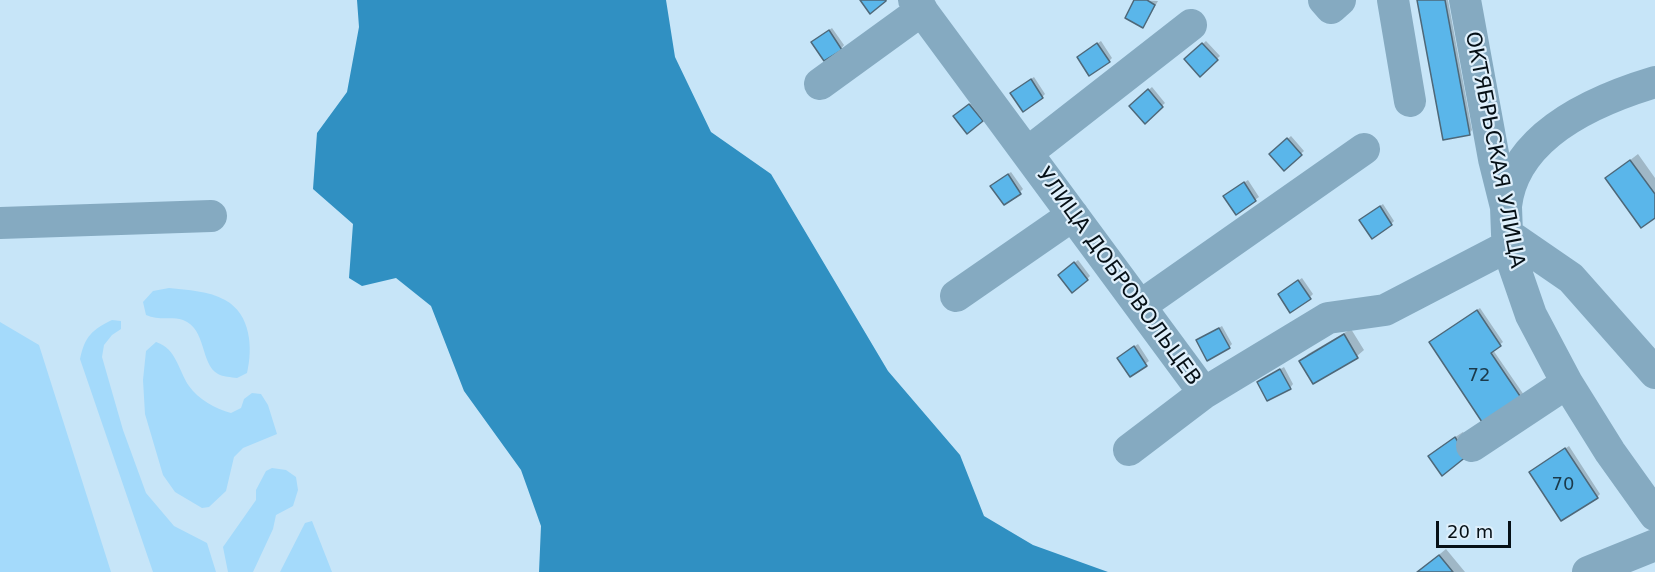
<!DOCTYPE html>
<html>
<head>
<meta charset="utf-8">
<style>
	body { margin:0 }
	#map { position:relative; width:1655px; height:572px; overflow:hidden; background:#c7e5f8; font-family:"DejaVu Sans",sans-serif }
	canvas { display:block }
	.scale { position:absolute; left:1436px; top:521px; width:75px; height:27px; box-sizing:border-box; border:3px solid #061016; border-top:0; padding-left:8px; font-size:18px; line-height:21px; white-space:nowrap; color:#061016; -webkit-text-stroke:4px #dff0fc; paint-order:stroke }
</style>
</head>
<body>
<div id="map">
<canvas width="1655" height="572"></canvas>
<div class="scale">20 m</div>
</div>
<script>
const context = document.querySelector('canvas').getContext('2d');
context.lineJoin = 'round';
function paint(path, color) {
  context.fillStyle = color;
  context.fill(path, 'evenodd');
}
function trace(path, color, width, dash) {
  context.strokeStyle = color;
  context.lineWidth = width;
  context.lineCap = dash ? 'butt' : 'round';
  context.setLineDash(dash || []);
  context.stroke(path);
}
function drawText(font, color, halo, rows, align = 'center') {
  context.font = font + ' "DejaVu Sans",sans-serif';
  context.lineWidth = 4.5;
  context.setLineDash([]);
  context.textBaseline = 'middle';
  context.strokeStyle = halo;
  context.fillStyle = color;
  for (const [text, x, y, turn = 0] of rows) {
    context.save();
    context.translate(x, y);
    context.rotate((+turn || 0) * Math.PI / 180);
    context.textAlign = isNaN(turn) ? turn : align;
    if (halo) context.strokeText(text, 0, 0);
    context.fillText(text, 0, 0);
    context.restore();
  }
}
paint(new Path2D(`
	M169,288C188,290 209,291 225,300C251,314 253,348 247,373L237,378C231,377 223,377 218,374C200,364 207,329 183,320C172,316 159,321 146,315L143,302L153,291Z
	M112,320L121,321V329L112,335L104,345L102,357L123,430L146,493L174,526L207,543L216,572H153L80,359C85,336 92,330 112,320Z
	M0,322L39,345L111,572H0Z
	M156,342C177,349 178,370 189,386C198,399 216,409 231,413L241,408L244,399L252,393L261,394L268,405L277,434L243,448L234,457L226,491L209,507L202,508L175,492L163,475L145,414L143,380L146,351Z
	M272,468L286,470L296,477L298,490L293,506L276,515L273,529L253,572H228L223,547L256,500V490L266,471Z
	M312,521L332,572H280L305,523Z`), '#a4dafb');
paint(new Path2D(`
	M357,0H666L675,57L711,132L771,174L888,371L960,455L984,516L1033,545L1108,572H539L541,526L521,470L464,391L431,306L396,278L362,286L349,278L353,224L313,189L317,133L347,92L359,27Z`), '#3090c2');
paint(new Path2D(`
	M1136,0L1158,1L1146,23Z
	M1418,0H1448L1472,130L1469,134Z
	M832,28L844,45L841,49L817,39Z
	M1101,41L1112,58L1109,61L1082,54Z
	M1206,41L1220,56L1200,75L1186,59Z
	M1034,77L1045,94L1042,97L1015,90Z
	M1152,87L1165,103L1145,121L1131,106Z
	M973,102L985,117L982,120L958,113Z
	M1291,136L1304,151L1284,169L1271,154Z
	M1638,154L1655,178V216L1607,178Z
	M1011,172L1023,189L1020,192L995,183Z
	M1248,180L1259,197L1236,213L1228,193Z
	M1383,204L1394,221L1391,224L1364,217Z
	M1078,260L1090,276L1087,279L1063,272Z
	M1302,278L1313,294L1310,297L1279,294Z
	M1480,308L1503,342L1493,350L1524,395L1521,398L1434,340Z
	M1222,326L1232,344L1229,347L1197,341Z
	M1351,329L1364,350L1357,356L1301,361L1308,354Z
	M1138,344L1149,361L1131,375L1122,355Z
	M1284,367L1293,384L1290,388L1259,382Z
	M1463,432L1473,448L1430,456L1437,449Z
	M1569,446L1600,494L1597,497L1531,472Z
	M1446,549L1465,572H1418Z`), '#0003');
const building = new Path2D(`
	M860,0H886V1L870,14Z
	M1134,0H1147L1155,5L1143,28L1125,18Z
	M1417,0H1445L1470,135L1443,140Z
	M829,30L842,50L824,61L811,42Z
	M1097,43L1110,62L1089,76L1077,57Z
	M1202,43L1218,60L1200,77L1184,59Z
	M1031,79L1043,98L1023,112L1010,93Z
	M1148,89L1163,107L1145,124L1129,106Z
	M969,104L983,121L967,134L953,116Z
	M1287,138L1302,155L1284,171L1269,154Z
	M1630,160L1655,194V218L1641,228L1605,178Z
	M1008,174L1021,194L1004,205L990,186Z
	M1244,182L1256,201L1236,215L1223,196Z
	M1380,206L1392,225L1372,239L1359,220Z
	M1074,262L1088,280L1072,293L1058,275Z
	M1298,280L1311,299L1290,313L1278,294Z
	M1477,310L1501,346L1491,353L1522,399L1484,425L1429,342Z
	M1219,328L1230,348L1207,361L1196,340Z
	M1344,334L1358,358L1313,384L1299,361Z
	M1134,346L1147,366L1130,377L1117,358Z
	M1280,369L1291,389L1267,401L1257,382Z
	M1455,437L1467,456L1442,476L1428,456Z
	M1565,448L1598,498L1561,521L1529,472Z
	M1439,555L1453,572H1417Z`);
paint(building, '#5ab6ea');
trace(building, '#4e6879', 1.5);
trace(new Path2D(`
	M914,0L1204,393L1328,318L1385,310L1510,245
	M1324,0L1331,8L1340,0
	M1393,0L1410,101
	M1465,0L1494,159L1506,207L1507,234L1512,260L1531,315L1567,383L1610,452L1655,515
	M820,84L922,10
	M1027,153L1191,25
	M1506,206C1514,135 1595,100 1655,82
	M0,223L211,216
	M1507,234L1571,278L1655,373
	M956,296L1073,215
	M1140,306L1364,149
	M1472,446L1567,383
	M1129,450L1204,393
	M1588,572L1655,545`), '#85aac1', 32);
drawText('18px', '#1b3a4b', null, [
	["72",1479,376],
	["70",1563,485]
]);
drawText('21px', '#061016', '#dff0fc', [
	["ОКТЯБРЬСКАЯ УЛИЦА",1494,150,79],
	["УЛИЦА ДОБРОВОЛЬЦЕВ",1118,277,54]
]);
</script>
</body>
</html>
